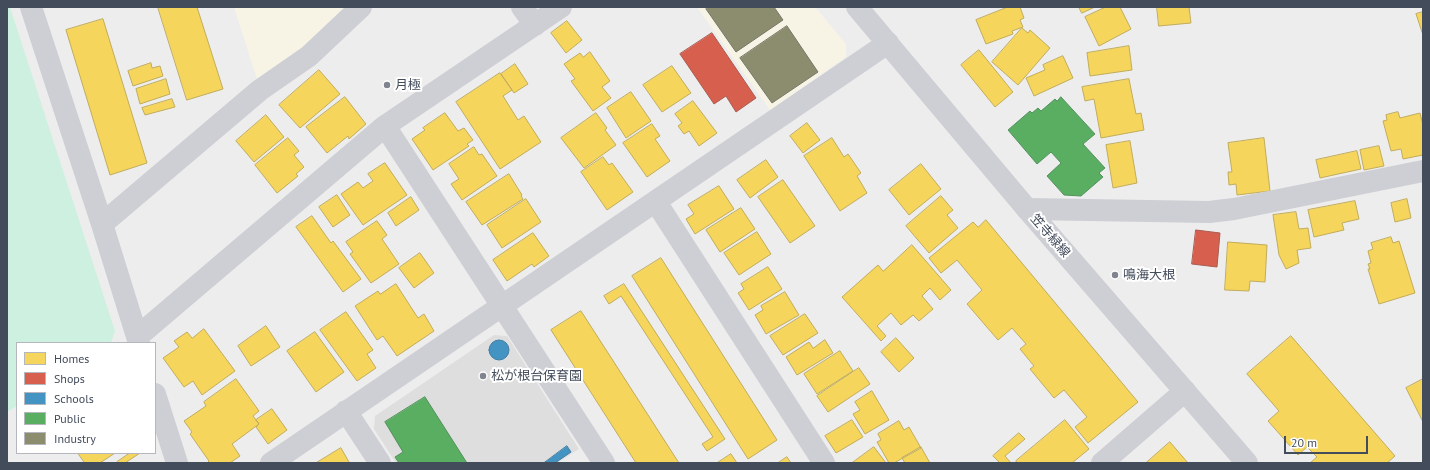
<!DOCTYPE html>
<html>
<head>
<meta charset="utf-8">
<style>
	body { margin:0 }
	#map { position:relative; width:1430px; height:470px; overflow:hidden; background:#eeeded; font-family:"PT Sans",sans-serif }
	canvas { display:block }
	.frame { position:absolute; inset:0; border:8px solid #434c5b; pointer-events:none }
	.legend { position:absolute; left:16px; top:342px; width:140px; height:112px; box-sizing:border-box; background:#fff; border:1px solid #b4b7bd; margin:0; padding:5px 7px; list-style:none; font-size:12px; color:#434c5b }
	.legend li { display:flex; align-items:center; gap:8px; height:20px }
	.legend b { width:20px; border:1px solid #b4b7bd }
	.scale { position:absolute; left:1284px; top:436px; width:84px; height:18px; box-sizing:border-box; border:2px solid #434c5b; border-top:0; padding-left:5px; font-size:12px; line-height:14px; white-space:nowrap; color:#434c5b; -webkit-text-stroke:3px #fff; paint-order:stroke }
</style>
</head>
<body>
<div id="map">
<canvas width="1430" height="470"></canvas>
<div class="frame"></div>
<ul class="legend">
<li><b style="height:11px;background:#f6d55c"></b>Homes</li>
<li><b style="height:11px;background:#d6604d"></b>Shops</li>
<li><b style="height:11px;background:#4393c3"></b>Schools</li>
<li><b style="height:11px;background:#5aae61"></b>Public</li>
<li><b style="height:11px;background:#8c8c6e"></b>Industry</li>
</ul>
<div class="scale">20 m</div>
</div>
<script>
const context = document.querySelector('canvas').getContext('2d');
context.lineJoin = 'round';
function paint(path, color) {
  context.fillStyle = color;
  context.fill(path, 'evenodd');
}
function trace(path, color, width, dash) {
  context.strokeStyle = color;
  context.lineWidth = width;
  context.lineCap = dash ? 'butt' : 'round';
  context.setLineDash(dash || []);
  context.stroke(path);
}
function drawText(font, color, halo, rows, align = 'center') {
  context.font = font + ' "PT Sans","Noto Sans JP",sans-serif';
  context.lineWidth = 4;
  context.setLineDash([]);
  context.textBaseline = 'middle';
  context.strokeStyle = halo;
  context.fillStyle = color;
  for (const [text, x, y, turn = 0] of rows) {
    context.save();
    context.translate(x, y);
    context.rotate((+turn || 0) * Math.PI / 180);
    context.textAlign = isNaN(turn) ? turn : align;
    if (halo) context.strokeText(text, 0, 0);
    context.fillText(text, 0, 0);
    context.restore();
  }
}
paint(new Path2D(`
	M234,7H353L306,52L258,82Z
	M697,7H815L846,44V57L770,110Z`), '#f7f4e6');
paint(new Path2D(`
	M494,335L507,336L579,449L557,463H396L374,429L375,416Z`), '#dfdedf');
paint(new Path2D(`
	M7,7H10L115,331L111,343H17V406L7,412Z`), '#cef0e0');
const homes = new Path2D(`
	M158,7H197L223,89L187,100Z
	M1008,7H1020L1024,18L1020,20L1023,27L1012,31L1013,34L986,44L976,20Z
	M1079,7H1095L1082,13Z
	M1106,7H1120L1131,29L1099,46L1085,17Z
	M1157,7H1189L1191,23L1159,26Z
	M1423,12V35L1416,14Z
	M103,19L147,163L110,175L66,30Z
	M567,21L582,40L566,53L551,33Z
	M1022,28L1028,33L1030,30L1050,48L1018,85L992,62Z
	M1129,46L1132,70L1090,76L1087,53Z
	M979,50L1013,92L995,107L961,65Z
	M590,52L610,81L602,87L611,98L593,111L571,81L575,79L564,64L580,53L583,57Z
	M1063,56L1073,78L1034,96L1026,78L1045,70L1043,65Z
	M151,63L152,68L160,66L163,76L133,86L128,71Z
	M515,64L528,84L514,93L501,74Z
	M672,66L691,93L662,112L643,85Z
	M319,70L340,94L300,128L279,105Z
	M500,73L512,90L503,96L518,120L524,116L541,142L500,169L456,102Z
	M166,79L170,94L140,104L136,89Z
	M1129,79L1136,114L1141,113L1144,130L1101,138L1094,99L1085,101L1082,87Z
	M631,92L651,121L626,138L607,108Z
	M345,97L366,124L349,139L348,136L327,153L306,127Z
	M172,99L175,107L145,115L142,108Z
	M693,101L717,133L699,146L689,131L684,134L678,126L682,123L675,114Z
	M1398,112L1400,118L1420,113L1423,125V155L1403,159L1401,149L1391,151L1383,121L1387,120L1386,115Z
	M445,113L458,131L464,128L473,140L467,144L469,146L433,170L412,139L425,130L423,128Z
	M596,113L607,128L605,130L616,145L584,168L561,138Z
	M266,115L284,137L254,162L236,141Z
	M807,123L820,140L803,153L790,136Z
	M652,124L660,136L655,139L670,161L647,177L623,143Z
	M288,138L299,151L294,155L304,167L296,174L298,176L277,193L255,165Z
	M832,138L844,157L848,154L861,173L857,176L867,193L840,211L804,156Z
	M1264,138L1270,191L1237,195L1236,184L1229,185L1228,172H1232L1228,143Z
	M1130,141L1137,183L1113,188L1106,145Z
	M1379,146L1384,166L1364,170L1360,150Z
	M474,147L479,155L482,154L497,176L462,200L451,184L459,179L449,164Z
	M1357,151L1361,169L1320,178L1316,160Z
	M603,157L609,165L612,163L633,192L607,210L581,172Z
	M766,160L778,177L750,198L737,180Z
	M385,163L407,195L363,225L341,194L358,182L363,188L373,181L368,174Z
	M921,164L941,189L909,215L889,190Z
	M509,174L522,195L521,196L523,199L482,225L466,202Z
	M783,180L815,226L790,243L758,197Z
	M719,186L734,209L695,234L686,219L694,214L688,205Z
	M337,195L350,215L333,227L319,207Z
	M941,196L953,210L947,215L958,228L929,253L906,226Z
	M411,197L419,210L396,226L388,213Z
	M526,199L541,222L502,248L487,225Z
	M1407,199L1411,218L1395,222L1391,203Z
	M1355,201L1359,219L1342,223L1344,230L1314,237L1308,210Z
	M741,208L755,229L720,252L706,230Z
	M1296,212L1299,229L1308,228L1311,248L1297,250L1299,263L1286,269L1279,255L1273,215Z
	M312,216L331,243L333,241L361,279L343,292L296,227Z
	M986,220L1138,402L1088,443L1075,427L1087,417L1064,390L1054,398L1030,369L1034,366L1020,349L1026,344L1012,328L998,340L967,304L982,290L957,260L941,273L929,258L973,222L978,227Z
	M377,221L387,235L382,239L399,264L371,283L350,254L353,252L346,242Z
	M757,232L771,254L739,275L724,253Z
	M533,233L549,256L534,267L532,264L507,281L493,260Z
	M1391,237L1393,243L1399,241L1415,293L1379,304L1368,269H1370L1368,264L1371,263L1368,251L1373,249L1371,243Z
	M1228,242L1267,245L1265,282L1250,281L1249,291L1225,290Z
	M912,245L951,290L940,300L930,288L922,296L933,309L919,321L913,315L901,325L891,313L877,326L886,336L881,341L842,297L878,265L883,271Z
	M420,253L434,273L414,288L399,268Z
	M661,258L777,440L748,459L632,276Z
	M768,267L782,289L749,310L738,293L744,289L741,284Z
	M396,284L418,318L424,314L434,331L397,356L383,336L377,340L355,306L378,291L380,294Z
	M624,284L725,439L707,451L702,444L713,437L621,296L609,304L604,296Z
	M785,292L799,315L766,334L755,315L763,310L761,306Z
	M581,311L679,463H636L551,330Z
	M346,312L373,350L367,354L376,368L357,381L320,330Z
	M805,314L818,333L783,355L770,336Z
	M266,326L280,347L251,366L238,346Z
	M204,329L235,371L202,395L193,381L184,387L163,358L179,347L174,341L187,332L192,338Z
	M315,332L344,372L316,392L287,351Z
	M1291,336L1395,456L1387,463H1310L1317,457L1307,447L1298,455L1268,421L1279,411L1247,374Z
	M896,338L914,358L899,372L881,352Z
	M825,340L833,353L797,375L786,357L809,342L813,348Z
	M840,351L853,371L817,394L804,374Z
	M859,368L870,384L828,412L817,396Z
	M236,379L259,411L253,416L259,424L232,444L240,456L230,463H207L209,461L190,434L192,432L184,421L206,406L204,402Z
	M1423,379V422L1406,388Z
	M872,391L889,420L865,434L853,414L860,410L855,402Z
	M272,409L287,430L268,444L256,427L259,424L256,420Z
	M852,420L863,437L836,453L825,436Z
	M1065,420L1089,449L1072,463H1017L1016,461Z
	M899,421L904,430L909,427L921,448L894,463H889L877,442L881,440L878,434Z
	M1019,433L1025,439L1005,456L1011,463H1000L993,456Z
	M1170,442L1188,463H1146Z
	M874,447L886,463H852Z
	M921,447L930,463H905L902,458Z
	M341,448L349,462L347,463H316Z
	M78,453H115L100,463H85Z
	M130,453H140L125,463H117V462Z
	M731,454L737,463H717Z
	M787,457L791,463H778Z`);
paint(homes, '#f6d55c');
trace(homes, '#c0ac5c', 1);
const shops = new Path2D(`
	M712,33L756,98L736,112L726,96L714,104L680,54Z
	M1196,230L1220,233L1217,267L1192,264Z`);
paint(shops, '#d6604d');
trace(shops, '#aa5a51', 1);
const schools = new Path2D(`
	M489 350a10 10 0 1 1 20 0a10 10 0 1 1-20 0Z
	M567,446L571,452L555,463H544Z`);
paint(schools, '#4393c3');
trace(schools, '#437ea4', 1);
const public = new Path2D(`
	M1061,97L1095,134L1083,144L1105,168L1099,173L1103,177L1081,196L1064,195L1047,176L1061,163L1051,152L1037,164L1008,130L1030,111L1032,113L1038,108L1041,111L1055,99L1057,101Z
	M425,397L467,463H399L395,457L403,452L385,422Z`);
paint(public, '#5aae61');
trace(public, '#53915f', 1);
const industry = new Path2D(`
	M709,7H774L783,20L736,52L706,9Z
	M787,26L818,72L772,103L740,58Z`);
paint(industry, '#8c8c6e');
trace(industry, '#767968', 1);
trace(new Path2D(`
	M31,7L102,224L139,343
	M522,7L535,25
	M385,126L604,463
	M656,202L824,463
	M1027,209L1209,212L1234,209L1423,171
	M102,224L260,90L309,56L361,7
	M137,337L385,126L561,7
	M155,394L177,463
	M346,411L380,463
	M271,463L888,43
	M1102,463L1185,391`), '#cdcfd4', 22);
trace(new Path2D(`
	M857,7L1027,209L1247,463`), '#cdcfd4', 22);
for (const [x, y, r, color] of [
	[387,85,4,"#7f848e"],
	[1115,275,4,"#7f848e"],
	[483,376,4,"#7f848e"]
]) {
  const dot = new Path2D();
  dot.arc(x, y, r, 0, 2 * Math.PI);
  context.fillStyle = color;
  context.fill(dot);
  trace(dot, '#fff', 1.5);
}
drawText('13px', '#434c5b', '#fff', [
	["月極",395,85],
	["鳴海大根",1123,275],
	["松が根台保育園",491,376]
], 'left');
drawText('13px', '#434c5b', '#fff', [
	["笠寺緑線",1050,236,49]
]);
</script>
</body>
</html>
